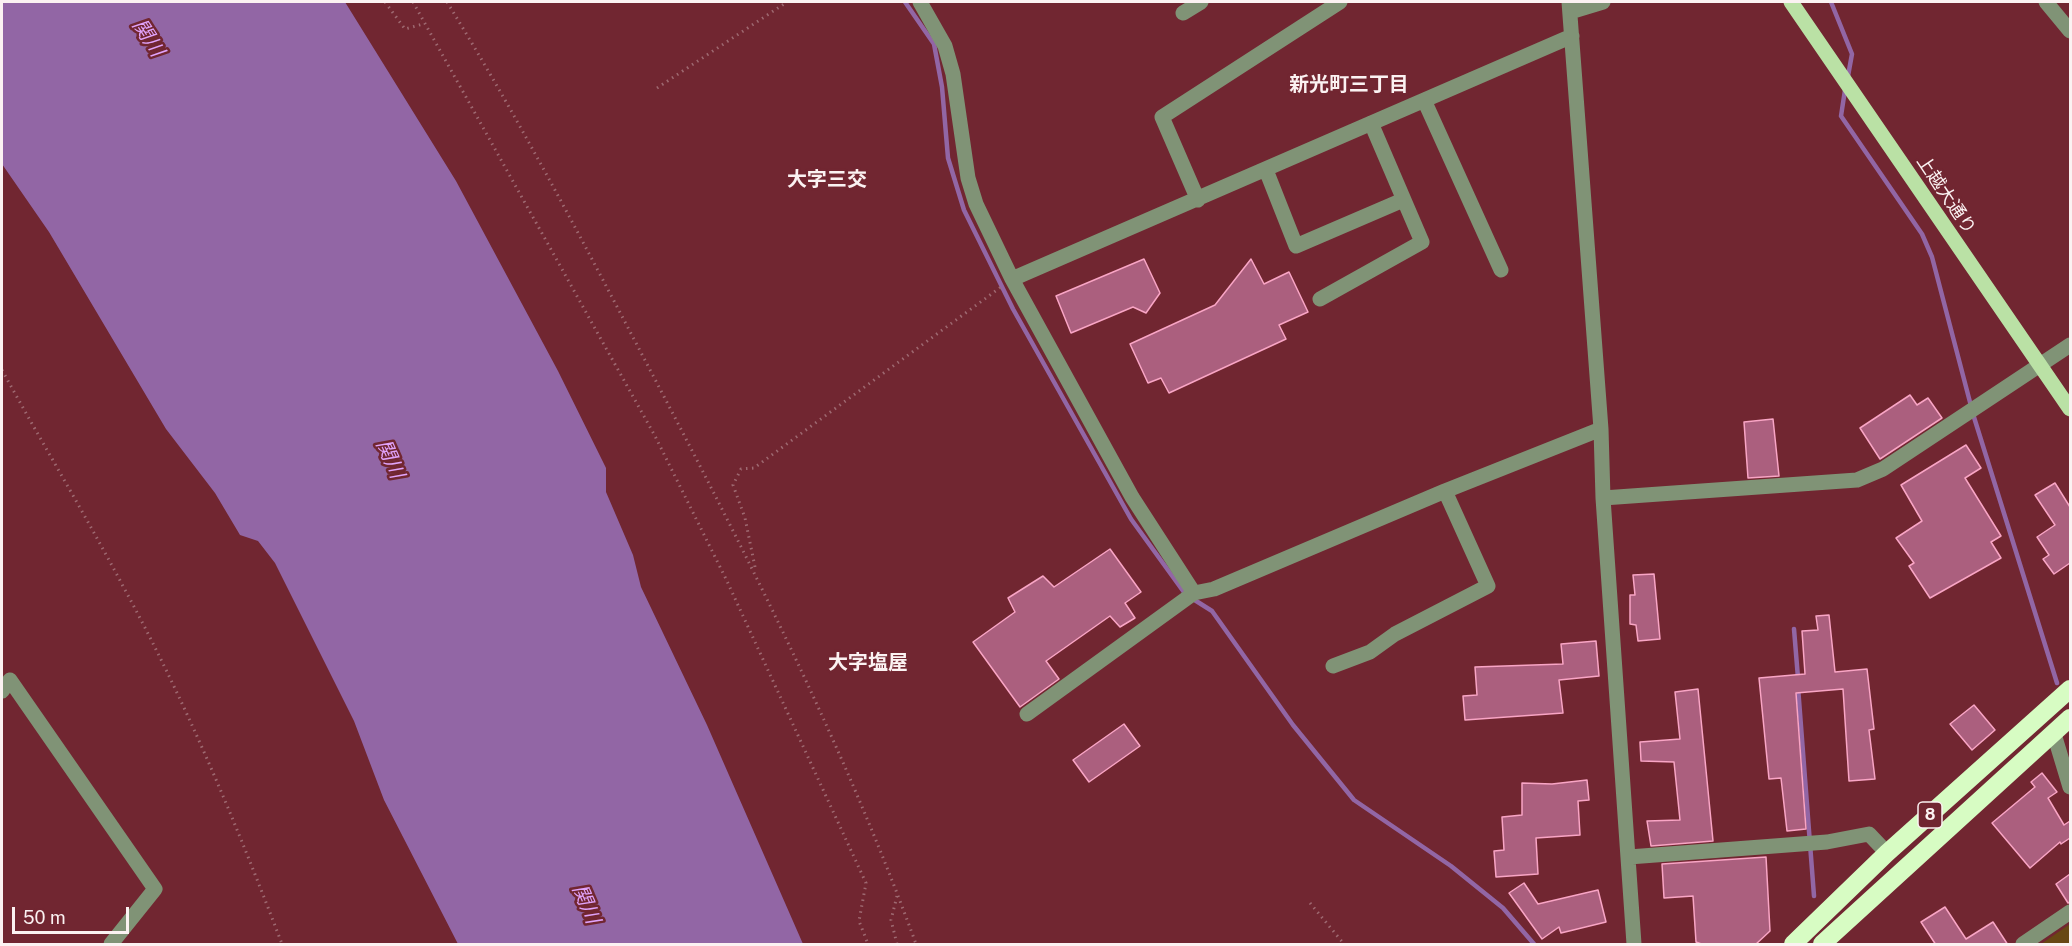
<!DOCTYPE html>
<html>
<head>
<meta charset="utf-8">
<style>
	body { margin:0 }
	#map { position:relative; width:2072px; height:946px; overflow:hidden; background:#712631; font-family:"Public Sans",sans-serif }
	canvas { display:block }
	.frame { position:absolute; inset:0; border:3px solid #fbf2f2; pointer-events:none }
	.scale { position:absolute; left:12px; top:907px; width:117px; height:27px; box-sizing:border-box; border:3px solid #fbf2f2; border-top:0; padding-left:8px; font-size:18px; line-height:21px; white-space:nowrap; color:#fbf2f2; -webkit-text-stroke:4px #712631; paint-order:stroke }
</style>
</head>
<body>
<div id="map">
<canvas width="2072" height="946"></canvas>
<div class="frame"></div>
<div class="scale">50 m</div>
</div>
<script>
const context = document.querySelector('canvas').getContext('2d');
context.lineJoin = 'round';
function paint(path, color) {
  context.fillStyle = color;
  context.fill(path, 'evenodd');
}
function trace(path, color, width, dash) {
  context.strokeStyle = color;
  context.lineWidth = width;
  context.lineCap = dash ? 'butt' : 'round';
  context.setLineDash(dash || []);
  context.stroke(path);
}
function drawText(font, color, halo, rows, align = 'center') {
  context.font = font + ' "Public Sans","Noto Sans JP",sans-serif';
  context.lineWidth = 5;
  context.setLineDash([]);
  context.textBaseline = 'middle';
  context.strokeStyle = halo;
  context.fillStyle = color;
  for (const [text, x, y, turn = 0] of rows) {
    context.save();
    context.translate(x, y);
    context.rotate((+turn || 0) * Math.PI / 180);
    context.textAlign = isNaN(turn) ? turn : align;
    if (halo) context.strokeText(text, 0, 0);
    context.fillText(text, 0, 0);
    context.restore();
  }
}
paint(new Path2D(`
	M2070,924V944H2041Z`), '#684814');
paint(new Path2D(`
	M2,2H345L456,181L558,371L606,468V492L633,555L641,587L707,725L803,944H458L384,800L354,721L275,563L258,541L240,535L215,493L166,429L49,232L2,164Z`), '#9266a5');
trace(new Path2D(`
	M905,2L934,44L942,87L948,158L964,210L1013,309L1131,519L1186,595
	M1831,2L1852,54L1848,76
	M1845,90L1841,116L1922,234L1932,257L1971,406
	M1973,414L2057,683
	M1193,599L1212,611L1293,725L1354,800L1451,866L1503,908L1534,944
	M1794,629L1798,678
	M1798,687L1814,896`), '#9266a5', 4.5);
const building = new Path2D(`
	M1144,259L1160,293L1146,313L1133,307L1071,333L1056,296Z
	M1251,259L1264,284L1289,272L1308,312L1279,325L1286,339L1169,393L1161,378L1148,383L1130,344L1215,305Z
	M1910,395L1917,405L1928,398L1942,418L1880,459L1860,428Z
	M1773,419L1779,476L1748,478L1744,422Z
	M1966,445L1981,468L1965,478L2001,536L1991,542L2001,558L1930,598L1909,566L1914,563L1896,538L1922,521L1901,485Z
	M2055,483L2070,507V563L2054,574L2043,559L2049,555L2037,537L2055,525L2035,495Z
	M1110,549L1141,592L1125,603L1135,618L1120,627L1110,616L1046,661L1059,679L1020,707L973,642L1015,612L1008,598L1043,576L1054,587Z
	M1654,574L1660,639L1638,641L1636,625L1630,624V595H1635L1633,575Z
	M1829,615L1835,672L1867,669L1874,729L1869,730L1875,779L1849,781L1843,689L1796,693L1806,829L1787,831L1781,778L1769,779L1759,678L1805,674L1802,631L1818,630L1816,616Z
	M1596,641L1599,676L1559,680L1563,713L1465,720L1463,696L1477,695L1475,667L1563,664L1561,644Z
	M1698,689L1713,841L1651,846L1647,821L1680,820L1674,762L1641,761L1640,742L1680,739L1675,692Z
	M1974,705L1995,730L1972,750L1950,724Z
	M1124,724L1140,746L1089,782L1073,760Z
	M2042,773L2057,792L2048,798L2064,825L2070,821V838L2061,844L2060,842L2030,868L1992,823L2035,787L2031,782Z
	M1587,780L1589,800L1578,801L1580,835L1536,838L1538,874L1496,877L1494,851L1504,850L1502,817L1522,815V783L1552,784Z
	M1766,857L1770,931L1755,945H1704L1696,942L1693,896L1664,898L1662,864Z
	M2070,874V902L2068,903L2056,884Z
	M1524,883L1538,904L1598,890L1606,922L1561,933L1559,927L1542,939L1509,893Z
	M1945,907L1966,939L1993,922L2008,945H1936L1921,922Z`);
paint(building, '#ab5f7e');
trace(building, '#f9a5c5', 1.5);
trace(new Path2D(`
	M385,2L405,29L423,24
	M413,2L655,436L726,579L866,883L859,921L868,944
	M447,2C524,127 591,257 659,387C754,569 846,751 916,944
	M657,88L787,2
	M2,370C42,443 85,514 124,588C186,702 236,823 282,944
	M755,567L745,518L733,485L741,469L754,468L1001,287
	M897,896L891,920L897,944
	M1310,903L1344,944`), '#9e6971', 3, [1.5, 4.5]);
trace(new Path2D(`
	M920,2L945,46L953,74L968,178L976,204L1012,279L1132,497L1194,593
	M1569,2L1601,429L1603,498L1634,944
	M2046,2L2070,31
	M1570,12L1603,2
	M1183,13L1201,2
	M1424,100L1501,270
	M1266,170L1296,246L1403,200
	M1198,200L1162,117L1340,2
	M1012,279L1572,36
	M1320,299L1422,242L1371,123
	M1603,498L1857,480L1883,469L2070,345
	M1333,666L1370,652L1395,634L1488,586L1445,491
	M2,691L10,680L155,889L111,944
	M1027,714L1194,593L1214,589L1445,491L1601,429
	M2054,734L2070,787
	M1629,857L1827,842L1869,834L1887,853
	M2023,944L2070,912`), '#809376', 15);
trace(new Path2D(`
	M1791,2L2070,409`), '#bae1a5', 15);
trace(new Path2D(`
	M1793,944L1887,853L2070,689
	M1822,944L2070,718`), '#d7fcc3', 18);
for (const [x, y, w] of [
	[1930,815,24]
]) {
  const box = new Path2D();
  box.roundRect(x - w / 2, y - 13, w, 26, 4.5);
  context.fillStyle = '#712631';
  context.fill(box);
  trace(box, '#fbf2f2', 1.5);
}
drawText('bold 16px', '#fbf2f2', null, [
	["8",1930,815]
]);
drawText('18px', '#fbf2f2', '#712631', [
	["上越大通り",1946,195,56]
]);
drawText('italic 20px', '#e0a3fb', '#712631', [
	["関川",148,38,57],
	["関川",390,459,66],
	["関川",586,904,67]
]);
drawText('bold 20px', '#fbf2f2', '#712631', [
	["新光町三丁目",1349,85],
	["大字三交",827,180],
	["大字塩屋",868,663]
]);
</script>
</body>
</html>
